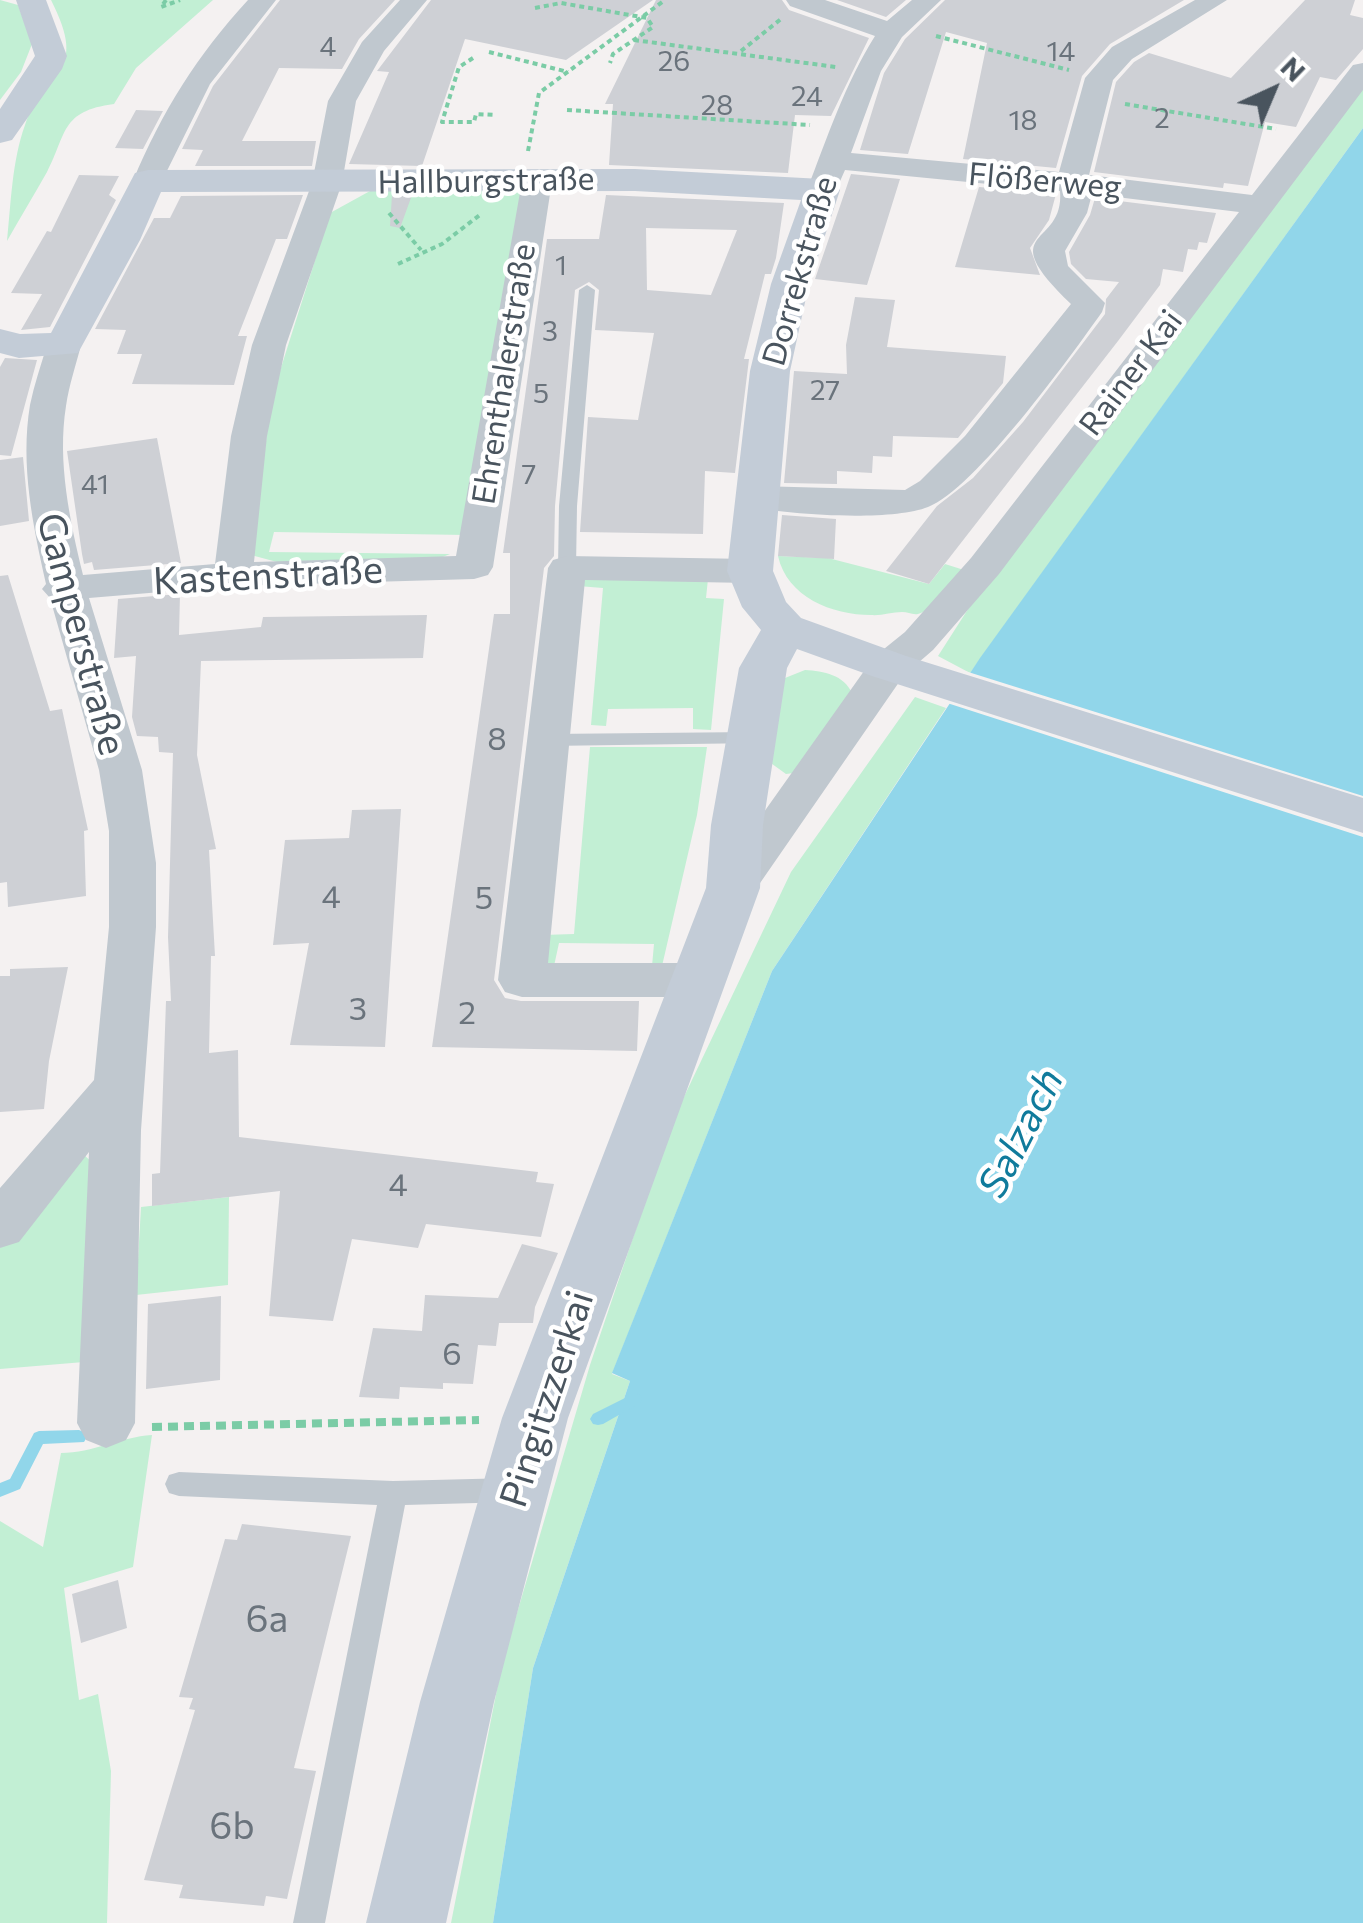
<!DOCTYPE html>
<html>
<head>
<meta charset="utf-8">
<style>
	body { margin:0 }
	#map { position:relative; width:1363px; height:1923px; overflow:hidden; background:#f4f1f1; font-family:Commissioner,sans-serif }
	canvas { display:block }
	.north { position:absolute; left:1223px; top:40px; width:100px; height:100px; -webkit-text-stroke:8px #fff; paint-order:stroke; rotate:44deg; font-size:28px; font-weight:700; line-height:40px; text-align:center; color:#49545e }
	.north::after { content:''; display:block; margin:auto; width:35px; height:45px; background:#49545e; clip-path:polygon(50% 0,100% 100%,50% 72%,0 100%) }
</style>
</head>
<body>
<div id="map">
<canvas width="1363" height="1923"></canvas>
<div class="north">N</div>
</div>
<script>
const context = document.querySelector('canvas').getContext('2d');
context.lineJoin = 'round';
function paint(path, color) {
  context.fillStyle = color;
  context.fill(path, 'evenodd');
}
function trace(path, color, width, dash) {
  context.strokeStyle = color;
  context.lineWidth = width;
  context.lineCap = dash ? 'butt' : 'round';
  context.setLineDash(dash || []);
  context.stroke(path);
}
function drawText(font, color, halo, rows, align = 'center') {
  context.font = font + ' Commissioner,sans-serif';
  context.lineWidth = 9;
  context.setLineDash([]);
  context.textBaseline = 'middle';
  context.strokeStyle = halo;
  context.fillStyle = color;
  for (const [text, x, y, turn = 0] of rows) {
    context.save();
    context.translate(x, y);
    context.rotate((+turn || 0) * Math.PI / 180);
    context.textAlign = isNaN(turn) ? turn : align;
    if (halo) context.strokeText(text, 0, 0);
    context.fillText(text, 0, 0);
    context.restore();
  }
}
paint(new Path2D(`
	M0,0L18,5L32,44L21,72L0,100Z
	M51,0H213L136,68L114,104C60,111 67,134 47,172C34,195 20,218 7,241C11,203 12,161 25,125C45,66 90,77 51,0Z
	M1363,83V128L970,673L938,656L979,592Z
	M510,189L520,191L523,198L467,535L274,532L269,552L450,554L440,558L277,562L251,555L272,396L330,213L370,191Z
	M778,556L828,558L929,584L945,564L964,570C952,582 934,610 918,614C912,615 908,612 902,612C892,612 881,616 871,615C832,615 787,597 778,556Z
	M580,576L708,579L706,598L724,599L711,730L693,729V708L608,709L606,726L591,725L603,588L578,586Z
	M805,670C824,671 844,675 852,693L801,772L786,774L768,761L785,678Z
	M915,697L946,708L772,971L612,1374L630,1381L533,1668L493,1923H451L502,1664L590,1365L672,1122L791,872Z
	M590,747H707L697,815L662,966H652L654,944L559,943L554,966L538,965L543,935L574,934Z
	M84,1155L94,1164L84,1362L0,1369V1248L65,1163Z
	M229,1197L228,1285L136,1295L141,1207Z
	M152,1435L133,1567L64,1588L79,1700L98,1694L111,1771L107,1923H0V1521L43,1547L61,1453C93,1453 120,1437 152,1435Z`), '#c2efd4');
paint(new Path2D(`
	M1363,128V1923H493L533,1668L630,1381L612,1373L772,971L980,658Z`), '#91d6ea');
paint(new Path2D(`
	M965,671L1363,796V837L944,702Z`), '#f4f1f1');
paint(new Path2D(`
	M635,1393L640,1395L642,1399L640,1403L603,1424L598,1425L593,1424L590,1419L593,1414Z
	M79,1430L84,1432L87,1437L84,1442L43,1444L20,1489L0,1497V1483L10,1479L34,1433L39,1431Z`), '#91d6ea');
paint(new Path2D(`
	M280,0H395L359,39L342,69L279,68L242,141H316L312,166H195L203,150L182,149L213,86Z
	M431,0H653L566,60L465,39L422,166L349,164L389,72L377,71Z
	M656,0H782L789,10L869,38L831,116L795,115L788,173L609,165L613,104H605Z
	M837,0H906L886,17Z
	M945,0H1184L1110,44L1082,76L1056,168L963,159L987,43L946,32L908,154L860,150L884,73L905,39Z
	M1305,0H1355L1350,15L1363,18V49L1336,80L1320,77L1296,127L1265,122L1248,186L1224,183L1223,188L1094,172L1116,82L1134,62L1149,53L1231,78Z
	M136,110L163,111L143,149L115,148Z
	M851,174L900,179L867,285L815,279Z
	M79,175L119,176L109,195L116,200L50,327L21,330L42,294L11,293L47,231L51,232Z
	M979,187L1056,194L1049,220L1030,248L1040,275L955,267Z
	M303,195L287,239H276L238,336H247L234,385L132,384L142,354H117L126,330L95,329L154,218H170L181,196Z
	M392,195H412L400,228L390,226Z
	M606,195L784,203L776,258L771,274H765L744,359H749L735,473L705,471L703,534L580,532L588,417L638,420L654,333L595,330L599,290L589,282L575,290L555,506L554,556L544,568L494,980L505,998L521,1001H639L637,1051L432,1047L494,614H510V553H503L547,239H599ZM646,228L737,230L711,295L647,290Z
	M1095,198L1216,213L1207,243L1199,242L1197,250L1188,249L1183,272L1163,269L1160,285L1118,341L929,584L886,571L937,506L973,478L1023,422L1105,314L1106,299L1119,282L1086,279L1071,264L1069,252L1090,215Z
	M855,297L895,300L887,347L1006,356L1003,383L958,438L893,436L892,457L873,456L872,473L837,471V484L784,483L794,371L847,374L846,345Z
	M5,358L37,360L11,456L0,455V367Z
	M157,438L181,563L94,570L92,562L84,564L82,554L67,451Z
	M23,457L29,521L0,526V460Z
	M782,515L836,519L834,559L778,556Z
	M8,575L50,711L62,709L88,830L84,831L86,896L8,907L7,882L0,883V576Z
	M180,594L179,635L261,627L263,617L427,615L423,658L201,661L197,755L216,849L209,850L215,956H211L209,1053L238,1050L239,1137L538,1172L536,1182L554,1184L541,1237L426,1224L418,1248L352,1239L333,1321L269,1316L280,1191L152,1206V1174L160,1173L166,1001H171L168,937L173,753L159,752L158,737L137,736L132,717L136,656L114,658L118,599Z
	M401,809L385,1047L290,1045L309,943L273,945L285,840L349,838L352,810Z
	M68,967L49,1061L44,1109L0,1112V976H10V969Z
	M522,1244L558,1253L535,1307L533,1323H499L496,1346L478,1345L473,1384L443,1383V1389L400,1387L399,1399L359,1397L373,1328L422,1331L425,1295L498,1298Z
	M221,1296L220,1380L146,1389L148,1304Z
	M242,1524L351,1536L294,1768L316,1771L287,1899L266,1896L264,1906L179,1898L183,1885L144,1880L195,1710L189,1709L193,1698L179,1697L225,1539L237,1540Z
	M118,1580L127,1628L81,1643L72,1594Z`), '#ced0d5');
trace(new Path2D(`
	M166,0L161,7L180,0
	M535,8L561,3L647,18L653,27L613,54L610,63
	M936,36L1069,70
	M634,40L836,67
	M741,51L781,19
	M489,52L568,72
	M473,58L459,67L442,122H474L476,114L495,115
	M1125,104L1276,129
	M567,110L810,125
	M528,151L539,93L665,0
	M389,213L421,250
	M398,264L442,244L481,214`), '#7bcca6', 4, [5, 4]);
trace(new Path2D(`
	M152,1427L479,1420`), '#7bcca6', 8, [10, 6]);
paint(new Path2D(`
	M587,285L595,290L577,506L576,568L567,574L558,568L559,506L579,290Z
	M753,732L760,733L763,738L760,743L548,746L538,740L548,734Z
	M179,1472L393,1481L512,1478L522,1481L526,1490L522,1499L512,1502L405,1505L325,1923H293L377,1505L179,1496L169,1493L165,1484L169,1475Z`), '#c0c8cf');
paint(new Path2D(`
	M248,0H276L210,84L159,187H137L133,181C161,113 198,54 248,0Z
	M400,0H427L384,51L356,101L342,183L286,345L267,436L254,562L456,556L522,181L526,175H548L552,181L493,567L488,575L474,579L233,586L89,598L142,770L156,863V927L141,1130L135,1423L126,1440L106,1448L86,1440L77,1423L89,1152L19,1242L0,1248V1188L94,1080L109,927V831L99,770L50,598L42,589L46,584C33,526 20,465 30,405C34,385 41,365 47,345L52,338L64,335L76,338L81,345C76,365 69,385 66,406C57,462 70,521 83,575L215,564L231,436L252,345L312,183L328,101L362,42Z
	M786,0H825L887,21L912,0H941L902,37L881,71L851,153L1059,172L1085,78L1112,47L1195,0H1227L1132,59L1113,80L1089,175L1252,195L1353,65L1363,63V90L999,574L933,650L904,675L749,899L733,904L717,899L710,888L874,657L905,632L971,558L1239,212L1092,194L1087,213L1065,251L1068,266L1105,303L1102,312C1071,356 974,490 928,507C891,522 783,515 744,505L738,497L744,489L757,486L905,490L920,481L965,436L1071,304C990,226 1065,249 1060,191L845,170L833,197H811L807,190C827,138 845,84 875,36L790,6Z
	M567,556L750,559L764,563L770,571L764,579L750,583L585,580L548,963H696L713,968L720,980L713,992L696,997H522L505,992L498,980L548,568L553,560Z`), '#c0c8cf');
paint(new Path2D(`
	M16,0H46L67,56L62,69L12,140L0,143V109L35,56Z
	M635,169L822,179L835,182L840,190L809,284L790,371L773,571L786,602L801,618L906,656L1363,798V833L872,676L797,649L787,668L763,825L760,888L568,1418L494,1702L446,1923H366L420,1702L502,1418L706,888L711,825L739,668L761,630L742,607L727,571L750,371L771,284L801,200L635,191L161,192L140,240L78,353L19,358L0,353V329L20,334L51,333L135,173L148,170Z`), '#c3ccd7');
drawText('28px', '#6a737c', null, [
	["4",328,47],
	["14",1061,52],
	["26",674,62],
	["24",807,97],
	["28",717,106],
	["2",1162,119],
	["18",1023,121],
	["1",561,266],
	["3",550,332],
	["27",825,391],
	["5",541,394],
	["7",529,475],
	["41",95,485]
]);
drawText('32px', '#49545e', '#fff', [
	["Hallburgstraße",486,181,-1],
	["Flößerweg",1045,181,5],
	["Dorrekstraße",800,271,-74],
	["Rainer Kai",1131,373,-53],
	["Ehrenthalerstraße",504,374,-81]
]);
drawText('32px', '#6a737c', null, [
	["8",497,739],
	["4",331,897],
	["5",484,898],
	["3",358,1009],
	["2",467,1013],
	["4",398,1185],
	["6",452,1354]
]);
drawText('38px', '#49545e', '#fff', [
	["Kastenstraße",268,576,-3],
	["Gamperstraße",81,634,75],
	["Pingitzzerkai",547,1399,-72]
]);
drawText('38px', '#6a737c', null, [
	["6a",267,1619],
	["6b",232,1826]
]);
drawText('italic 40px', '#107b9c', '#fff', [
	["Salzach",1021,1133,-63]
]);
</script>
</body>
</html>
